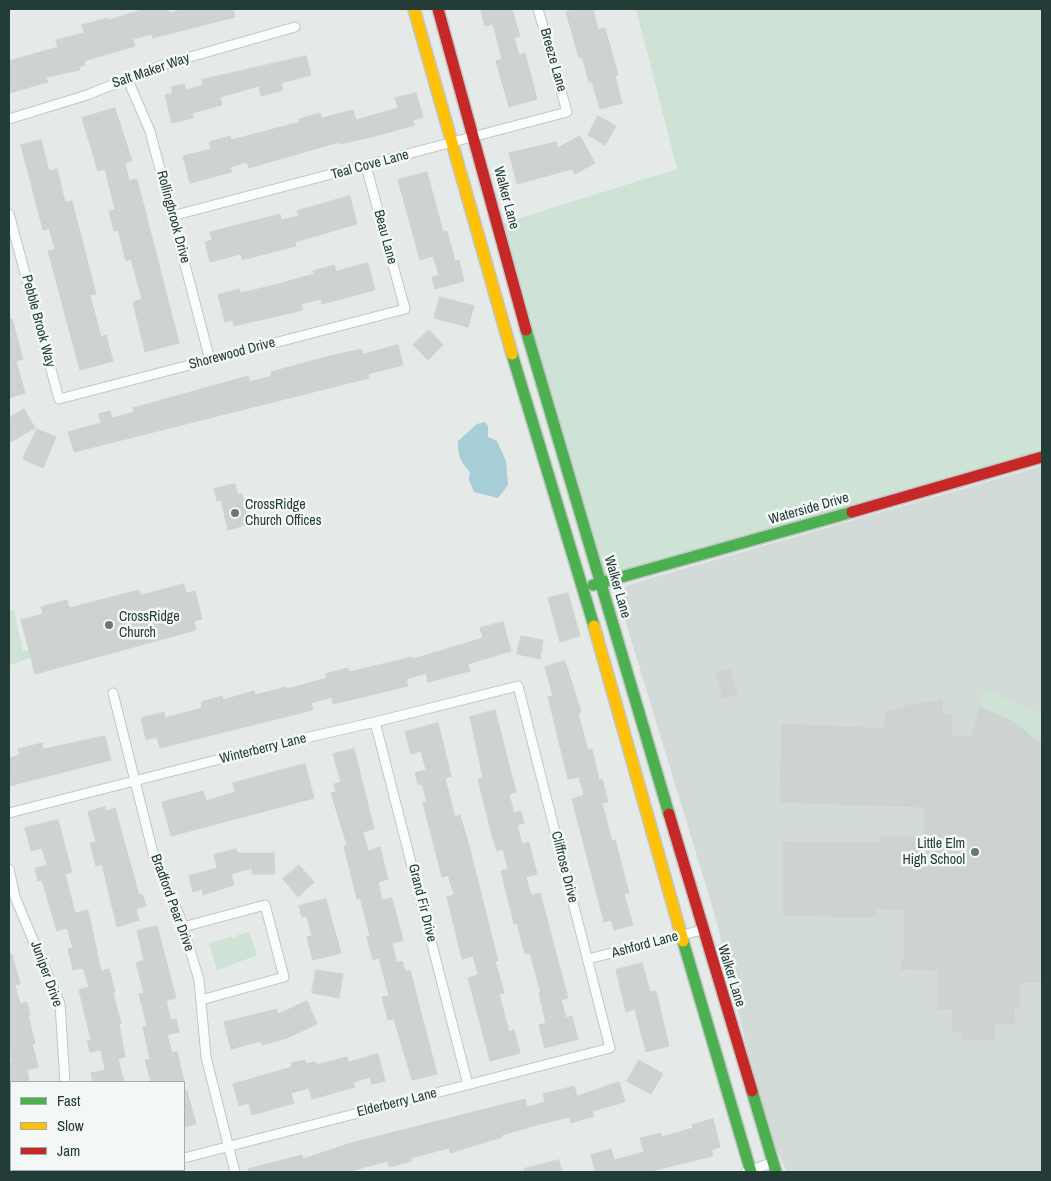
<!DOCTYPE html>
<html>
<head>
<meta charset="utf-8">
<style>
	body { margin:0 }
	#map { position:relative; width:1051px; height:1181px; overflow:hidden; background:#e5eae8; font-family:"Archivo Narrow",sans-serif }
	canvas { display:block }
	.frame { position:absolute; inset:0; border:10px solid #233c37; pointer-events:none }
	.legend { position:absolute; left:10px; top:1081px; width:175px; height:90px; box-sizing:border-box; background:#f3f8f6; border:1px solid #a0adaa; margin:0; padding:6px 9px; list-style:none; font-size:15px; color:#233c37 }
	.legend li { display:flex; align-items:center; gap:10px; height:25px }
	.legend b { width:25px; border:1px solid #a0adaa }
</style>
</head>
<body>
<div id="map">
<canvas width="1051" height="1181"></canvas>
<div class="frame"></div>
<ul class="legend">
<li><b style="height:6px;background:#4caf50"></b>Fast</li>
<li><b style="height:6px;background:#ffc107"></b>Slow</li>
<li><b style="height:6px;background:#c62828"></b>Jam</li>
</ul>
</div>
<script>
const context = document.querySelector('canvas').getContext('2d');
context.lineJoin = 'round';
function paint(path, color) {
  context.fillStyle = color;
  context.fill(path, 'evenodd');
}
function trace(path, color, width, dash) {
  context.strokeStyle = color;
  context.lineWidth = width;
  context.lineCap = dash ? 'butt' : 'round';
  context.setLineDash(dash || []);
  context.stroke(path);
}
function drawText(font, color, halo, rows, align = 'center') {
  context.font = font + ' "Archivo Narrow",sans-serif';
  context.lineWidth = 5;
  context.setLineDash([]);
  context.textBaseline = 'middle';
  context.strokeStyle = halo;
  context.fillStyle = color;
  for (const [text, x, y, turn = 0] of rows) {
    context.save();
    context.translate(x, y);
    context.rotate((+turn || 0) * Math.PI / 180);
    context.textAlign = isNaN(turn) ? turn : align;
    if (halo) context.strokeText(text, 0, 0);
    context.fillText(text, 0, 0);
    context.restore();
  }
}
paint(new Path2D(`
	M1042,466V1172H787L775,1146L758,1094L714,912L619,600L627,585Z`), '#d3dbd8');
paint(new Path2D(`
	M636,9H1042V455L600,583L497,225L677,169Z
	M14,610L23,651L29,650L31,658L9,665V612Z
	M986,690C1004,697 1023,708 1042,713V733L1040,737H1031L1013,722L980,707L982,692Z
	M249,932L257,954L255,956L217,970L209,943L231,937L234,939L238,935Z`), '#cfe2d6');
paint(new Path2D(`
	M485,422L488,426V437L497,441L506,461L508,485L498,498L474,492L469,480L470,472C460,461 458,456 458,441L477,424Z`), '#a7cdd6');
const building = new Path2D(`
	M145,9H168L169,13L185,9H233L235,17L153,38L152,34L133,39L135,46L84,61L85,65L79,67L80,70L46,77L48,82L9,93V61L58,47L56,40L84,33L82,25L108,18V20Z
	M481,9H512L520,36L514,38L519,55L525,53L537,99L509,107L496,61L502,59L493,24L485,26Z
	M578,9H593L598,30L605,28L618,75H615L622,103L600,109L592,82H589L582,57L579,58L566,12Z
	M306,56L311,75L281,83L283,90L261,96L259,86L220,97L222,105L192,113L193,118L172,123L165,95L173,93L171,87L184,84L186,90L203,85L202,80Z
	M416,93L423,117L413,120L415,125L371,137L339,144V142L249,168L247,162L230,167L232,172L190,183L183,156L211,149L209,142L230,136L231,140L262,132L300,122L299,119L320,113L322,118L353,110L356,120L398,108L395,98Z
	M115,108L132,161L125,163L129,181L137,179L179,343L145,352L133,302L142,299L131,259L126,261L118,230L114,231L109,211L115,209L105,169L98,171L82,118Z
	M598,116L616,126L605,145L588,135Z
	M580,136L595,163L575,174L572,169L517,184L509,153L556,142L557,148Z
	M41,140L49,171L57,169L65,202L72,201L96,294L90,295L101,337L106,335L113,361L80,370L48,251L55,249L49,228L43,230L21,145Z
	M427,172L443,232L447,231L455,261L459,260L464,281L435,289L432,277L439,275L433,256L420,260L398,180Z
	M350,196L357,224L295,242L296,246L242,260L241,254L210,262L205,242L212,240L210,232L280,214L281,220L299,216L297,211Z
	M368,263L375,290L322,304L321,299L301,304L303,310L234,326L233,320L225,322L218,295L239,289L240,293L271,286L314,274L313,271L334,265L336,271Z
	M440,297L474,306L468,327L434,318Z
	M9,319H12L23,359L16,361L25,393L9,398Z
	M429,330L443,345L428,360L413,345Z
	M398,345L403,365L368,374L369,378L74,452L68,432L101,423L99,414L110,411L112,418L134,412L133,408L248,376L250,382L272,376L271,372L326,357L361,349L363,354Z
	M24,409L35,428L9,443V418Z
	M37,429L56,437L43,468L23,459Z
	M235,484L238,495L242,494L249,524L228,530L221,500L217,501L214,489Z
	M184,584L186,593L195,591L202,619L194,621L196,630L35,674L21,620L43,614L41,607L67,600L69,608L139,590L141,595Z
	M568,593L580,636L560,642L548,598Z
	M503,622L511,651L468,664L470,671L428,682L426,673L406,679L408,686L333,704L332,697L311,703L313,710L160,748L157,737L146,740L141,718L164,712L165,718L202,708L201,702L222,696L223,700L254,691L255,695L286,687L287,689L327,678L325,674L348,668L349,672L412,657L413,659L483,638L480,628Z
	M521,636L543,640L540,659L517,654Z
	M565,661L581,712L578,713L588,750L592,749L599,780L602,779L608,802L602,803L612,841L615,840L629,893L624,894L633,925L614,930L611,920L604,922L572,799L584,795L579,777L568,779L548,697L553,696L545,667Z
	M730,669L737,695L723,698L716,673Z
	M942,701V714H952V737L972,736L980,707L1014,722L1041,745L1042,982H1020V1007L1014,1008L1015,1024L994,1023V1040H962V1033L953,1031L952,1009H938V970L901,969L902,960H905L904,910L876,908V917L783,915V842L879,843V837H924V807L780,802L782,724L885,729V713L909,705Z
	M495,710L516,792L509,794L514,813L521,811L524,823L517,825L522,844L529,842L537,874L526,877L531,895L540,893L568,998L561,1000L566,1018L572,1016L578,1039L545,1048L539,1025L546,1023L539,993H541L530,953L525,954L517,923L514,924L501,871L508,869L503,849L497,851L491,832L478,779L483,778L470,717Z
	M438,723L451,776L445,778L455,817L460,815L469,846L498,961H495L504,993L499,994L509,1032L514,1030L520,1053L490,1061L468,978L478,975L473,956L462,959L447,897L454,895L448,875L442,877L423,803L427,802L422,784L418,785L415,773L426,770L421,751L411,754L405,732Z
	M105,736L111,760L9,786V758L20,755L18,749L42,743L43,749Z
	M354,749L374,829L363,832L368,851L380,847L388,879L378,882L382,900L392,898L403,940L392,943L397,963L402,961L405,971L410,970L437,1074L412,1080L394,1019L388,1020L382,997L389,996L379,958L373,960L367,937L370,936L360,898L357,899L344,846L347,845L331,793L336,792L334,784L341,782L333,754Z
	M305,764L314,798L171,836L162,802L203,791L206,801L235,792L233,783Z
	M105,807L106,811L115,808L139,895L142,894L146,906L136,909L139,920L117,927L102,864L96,866L90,843L96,842L88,812Z
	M58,820L72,872L65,874L75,913L88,910L101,971L109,969L115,992L113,993L121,1023L119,1024L125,1057L118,1059L124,1082H93L91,1073L105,1070L101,1050L90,1052L87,1041L91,1040L79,990L89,987L83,968L73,970L68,949L73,948L67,928L57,931L42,880L38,881L35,868L47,865L42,848L31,851L25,828Z
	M236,849L238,853H274L275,874H252V868L231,874L234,885L203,895L202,889L193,892L189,876L217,868L214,855Z
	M299,865L314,882L298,897L283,879Z
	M326,899L341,953L313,960L307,937L312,936L307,916L302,917L299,906Z
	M157,926L176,998L166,1001L171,1020L176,1019L179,1032L167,1035L172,1053L177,1051L184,1082H151L145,1060L150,1059L143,1027L147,1026L139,994L144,993L136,963L144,960L137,931Z
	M12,954L20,984L15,985L20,1004L27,1002L30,1015H28L35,1043L32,1044L38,1067L27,1070L29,1080L21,1082H9V1062L12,1061L9,1049V955Z
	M642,963L650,992L656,991L669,1046L646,1052L635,1009L626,1012L616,970Z
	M316,970L343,974L339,998L312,993Z
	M307,1001L317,1024L287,1038L262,1045L261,1041L231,1049L224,1022L277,1009L278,1014Z
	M378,1054L385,1081L372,1084L370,1077L353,1082L355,1087L312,1099L309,1088L291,1093L294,1103L252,1115L249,1103L239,1106L233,1084L292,1067L291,1063L305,1060L306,1064L316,1062V1065L347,1057L348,1062Z
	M639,1060L663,1074L651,1094L627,1081Z
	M619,1082L625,1102L592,1111L594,1116L571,1123L570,1117L540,1124L502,1135V1137L450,1153L449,1148L411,1158L412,1161L389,1167L388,1161L347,1172H249L248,1169L282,1160L302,1155L303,1159L351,1143L525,1099L527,1107L545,1102L543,1094L574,1086L577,1096Z
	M184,1091H187L196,1124L184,1127Z
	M713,1119L720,1147L711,1150L713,1156L647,1172H595L591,1155L611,1149L614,1160L644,1152L640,1138L661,1133L662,1137L693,1128L692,1125Z
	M559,1160L562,1172H525L524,1169Z`);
paint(building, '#ced2d1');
trace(building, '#cdd3d1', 1);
const street = new Path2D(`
	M127,78L150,131L210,360
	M9,119L87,95L162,65L295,27
	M9,214L59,399L405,309L366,166
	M172,216L567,112L538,9
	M113,693L154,857L180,917L199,980L206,1057L235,1172
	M375,722L468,1085
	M9,813L279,744L375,722L518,686L610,1048L184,1158
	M9,869L15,897L60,1004L65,1082
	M183,927L265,905L284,977L201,1000
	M588,959L702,930
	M85,1170L86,1172
	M126,1172L136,1170
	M746,1172L771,1163`);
const fast = new Path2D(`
	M526,330L669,814
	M512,354L594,626
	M593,585L852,512
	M683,941L751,1172
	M752,1091L776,1172`);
const slow = new Path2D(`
	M414,9L512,354
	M594,626L683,941`);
const jam = new Path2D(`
	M438,9L526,330
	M852,512L1042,457
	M669,814L752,1091`);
trace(street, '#c2c7c5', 11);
trace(fast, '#c0c7c5', 14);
trace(slow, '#c0c7c5', 14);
trace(jam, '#c0c7c5', 14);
trace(street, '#fbfcfc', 9);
trace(fast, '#4caf50', 11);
trace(slow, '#ffc107', 11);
trace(jam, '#c62828', 11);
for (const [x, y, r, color] of [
	[235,513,5,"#677975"],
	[109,625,5,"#677975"],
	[975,852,5,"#677975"]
]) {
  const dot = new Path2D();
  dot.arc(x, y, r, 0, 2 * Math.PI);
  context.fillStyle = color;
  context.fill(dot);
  trace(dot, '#f3f8f6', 2);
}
drawText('14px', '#233c37', '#f3f8f6', [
	["Breeze Lane",553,60,74],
	["Salt Maker Way",151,71,-19],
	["Teal Cove Lane",370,165,-15],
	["Walker Lane",506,198,75],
	["Rollingbrook Drive",173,217,75],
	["Beau Lane",385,237,75],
	["Pebble Brook Way",38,321,75],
	["Shorewood Drive",232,354,-15],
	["Waterside Drive",809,509,-16],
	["Walker Lane",617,587,74],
	["Winterberry Lane",263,749,-14],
	["Cliffrose Drive",564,867,76],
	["Bradford Pear Drive",172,903,70],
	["Grand Fir Drive",422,903,76],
	["Ashford Lane",645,945,-15],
	["Juniper Drive",46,974,70],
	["Walker Lane",731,976,73],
	["Elderberry Lane",397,1103,-14]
]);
drawText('14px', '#233c37', '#f3f8f6', [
	["CrossRidge",245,505],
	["Church Offices",245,521],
	["CrossRidge",119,617],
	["Church",119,633],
	["Little Elm",965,844,"right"],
	["High School",965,860,"right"]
], 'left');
</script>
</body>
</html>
